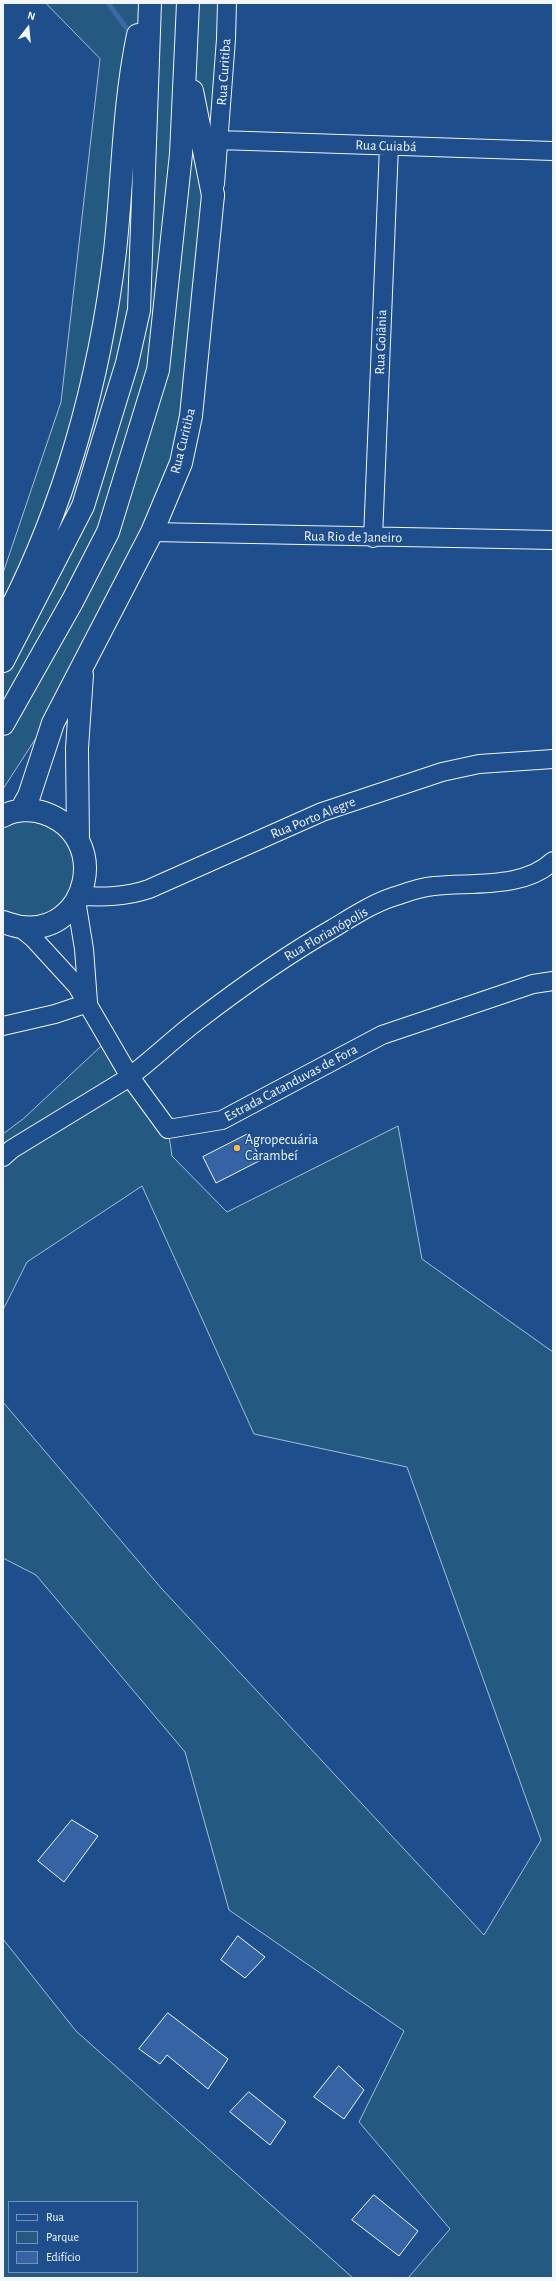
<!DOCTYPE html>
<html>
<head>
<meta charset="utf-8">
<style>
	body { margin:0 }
	#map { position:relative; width:556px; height:2281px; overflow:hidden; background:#1f4e8c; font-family:"Alegreya Sans",sans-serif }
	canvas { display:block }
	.frame { position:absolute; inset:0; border:4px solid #f2f6ff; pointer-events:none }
	.legend { position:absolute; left:8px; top:2201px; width:130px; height:72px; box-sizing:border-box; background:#1f4e8c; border:1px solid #7391ba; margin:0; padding:5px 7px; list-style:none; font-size:12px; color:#f2f6ff }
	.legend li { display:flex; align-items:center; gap:8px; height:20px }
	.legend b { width:20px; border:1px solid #7391ba }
	.north { position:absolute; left:8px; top:8px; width:40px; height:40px; -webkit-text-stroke:3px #1f4e8c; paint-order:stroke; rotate:16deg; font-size:11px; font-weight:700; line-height:16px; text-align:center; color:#f2f6ff }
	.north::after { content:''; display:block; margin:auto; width:14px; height:18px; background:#f2f6ff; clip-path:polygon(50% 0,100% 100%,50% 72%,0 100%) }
</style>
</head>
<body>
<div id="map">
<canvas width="556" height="2281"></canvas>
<div class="frame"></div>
<ul class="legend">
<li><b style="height:5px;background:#1f4e8c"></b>Rua</li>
<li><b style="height:11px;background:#245a82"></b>Parque</li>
<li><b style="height:11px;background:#3563a3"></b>Edifício</li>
</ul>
<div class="north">N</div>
</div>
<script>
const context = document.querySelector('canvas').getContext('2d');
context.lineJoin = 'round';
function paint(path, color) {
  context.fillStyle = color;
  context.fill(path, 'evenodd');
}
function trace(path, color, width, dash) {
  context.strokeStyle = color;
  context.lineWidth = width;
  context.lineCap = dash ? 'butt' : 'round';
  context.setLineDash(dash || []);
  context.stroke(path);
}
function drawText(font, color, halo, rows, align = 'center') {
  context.font = font + ' "Alegreya Sans",sans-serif';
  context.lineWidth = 3;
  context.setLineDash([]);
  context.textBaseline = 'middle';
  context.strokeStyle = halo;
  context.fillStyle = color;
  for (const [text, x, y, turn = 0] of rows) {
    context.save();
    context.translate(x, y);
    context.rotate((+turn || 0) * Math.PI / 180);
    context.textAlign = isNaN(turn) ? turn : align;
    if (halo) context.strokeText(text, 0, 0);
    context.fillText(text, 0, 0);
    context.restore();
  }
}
const green = new Path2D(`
	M46,3H227L191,416L82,667L3,789V573L61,402L100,59Z
	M8,815L65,826L81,883L54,919L3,922V818Z
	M105,1043L168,1129L172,1156L227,1212L398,1126L422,1259L553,1352V2278H408L450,2229L359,2122L404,2031L229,1910L185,1752L36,1575L3,1558V1402L162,1589L484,1935L541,1840L407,1467L254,1434L142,1186L27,1262L3,1310V1134L23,1119Z
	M3,1939L76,2031L353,2278H3ZM9,2202H137V2272H9Z`);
paint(green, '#245a82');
trace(green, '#a8bbd7', 1);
trace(new Path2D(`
	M108,3L127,29`), '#3b69a3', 5);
const building = new Path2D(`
	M248,1134L261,1160L216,1183L203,1157Z
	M72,1820L98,1836L64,1882L38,1861Z
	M238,1936L265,1957L245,1978L221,1960Z
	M168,2013L228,2059L208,2089L167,2055L160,2064L139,2049Z
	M339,2066L364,2090L344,2119L314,2097Z
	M249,2092L286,2122L270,2145L230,2112Z
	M374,2195L418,2231L399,2256L352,2220Z`);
paint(building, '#3563a3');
trace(building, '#f2f6ff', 1);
const minor = new Path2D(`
	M219,140L553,151
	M215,184L226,39L227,3
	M152,532L553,540
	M373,538L389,146
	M80,896C105,897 125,897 149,889L322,812L442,772L479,764L553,759
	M76,900L84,949L88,1002
	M11,925L22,929L33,938L77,986L130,1077L168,1129L222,1120L382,1035L533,984L553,981
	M3,1026L55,1014L88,1003
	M3,1157L12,1149L125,1080C150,1062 172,1040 197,1021C240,988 285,956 332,929C352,917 376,901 399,895C410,891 423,887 434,886C472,882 524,889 553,861`);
const major = new Path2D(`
	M21,810L29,796L53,723L152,532L181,463L191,416L213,195
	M3,816C15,809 32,809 44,813C112,836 89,936 21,927C15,926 9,924 3,922
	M78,840L77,748L82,675`);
const highway = new Path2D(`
	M192,91L213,195
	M3,624C64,510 100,379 115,251C123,179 123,107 138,35
	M3,661L83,506L127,363L139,310L150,3
	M3,724L73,600L108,532L158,370L181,154L188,3`);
trace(minor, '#f2f6ff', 20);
trace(major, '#f2f6ff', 24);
trace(highway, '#f2f6ff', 24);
trace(minor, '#1f4e8c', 18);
trace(major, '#1f4e8c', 22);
trace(highway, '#1f4e8c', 22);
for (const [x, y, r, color] of [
	[237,1148,4,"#ffb74d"]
]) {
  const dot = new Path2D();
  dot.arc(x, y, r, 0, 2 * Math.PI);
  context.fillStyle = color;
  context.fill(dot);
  trace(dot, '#1f4e8c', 1.5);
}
drawText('14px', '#f2f6ff', '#1f4e8c', [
	["Rua Curitiba",224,72,-86],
	["Rua Cuiabá",386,146,2],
	["Rua Goiânia",381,342,-88],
	["Rua Curitiba",183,441,-76],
	["Rua Rio de Janeiro",353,537,1],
	["Rua Porto Alegre",313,818,-22],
	["Rua Florianópolis",326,934,-30],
	["Estrada Catanduvas de Fora",291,1083,-28]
]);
drawText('14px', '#f2f6ff', '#1f4e8c', [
	["Agropecuária",245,1140],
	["Carambeí",245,1156]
], 'left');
</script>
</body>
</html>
